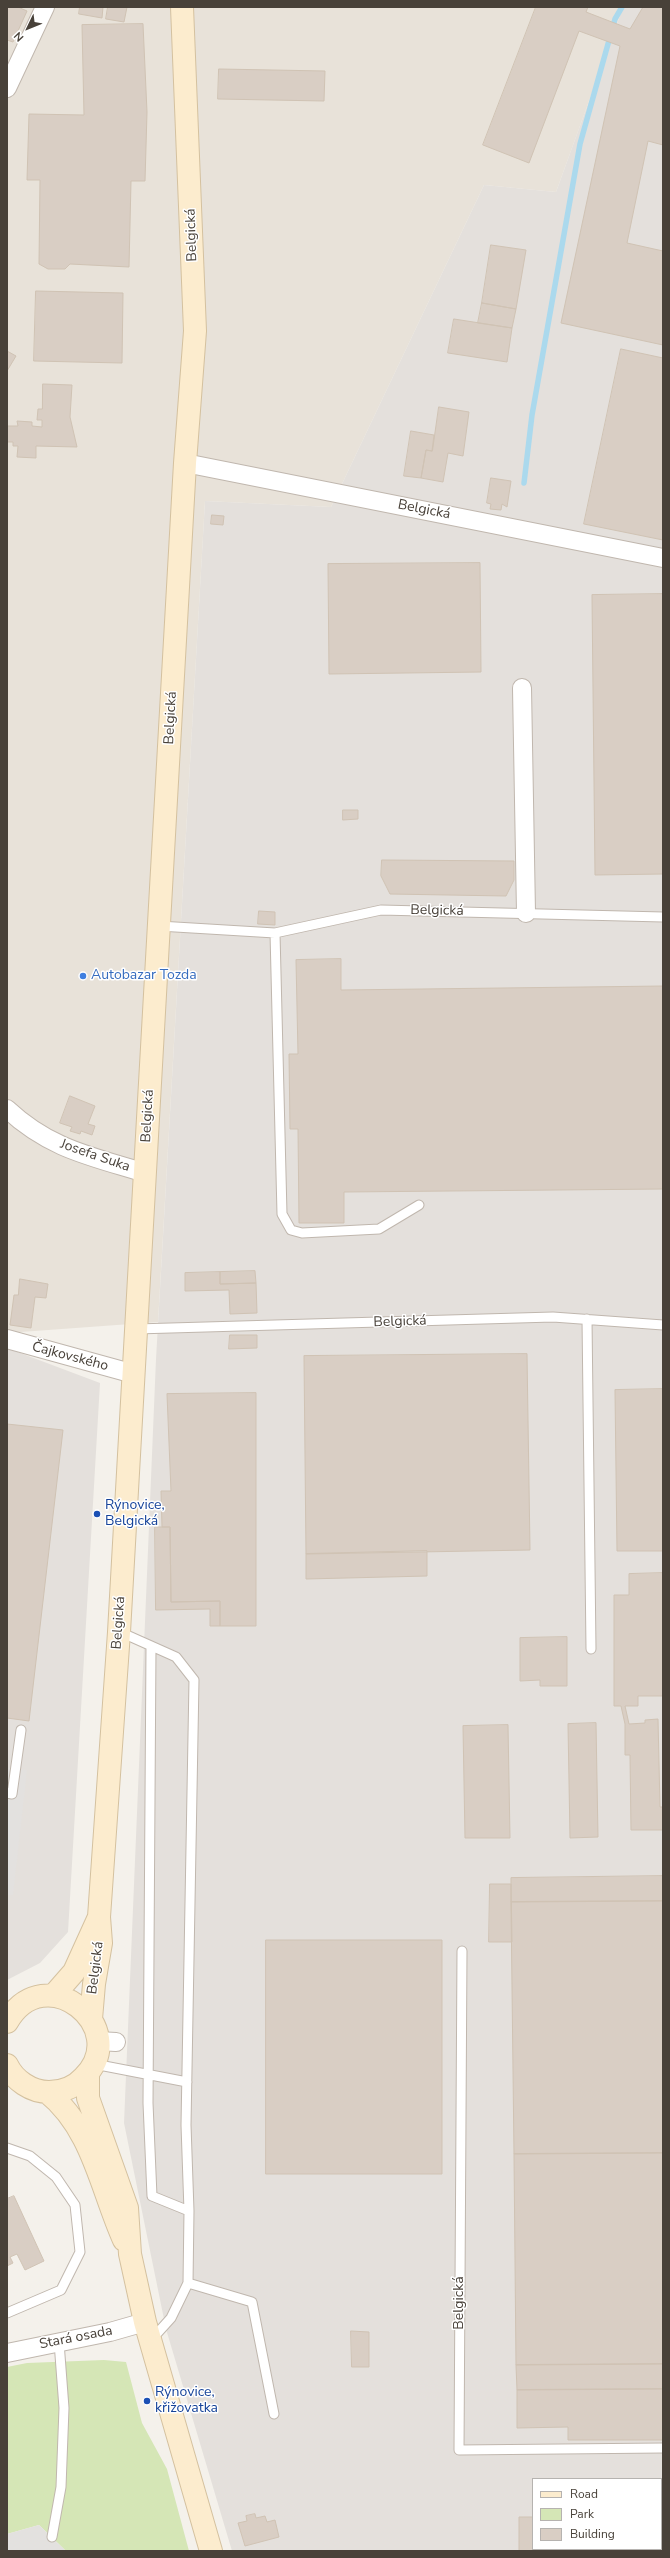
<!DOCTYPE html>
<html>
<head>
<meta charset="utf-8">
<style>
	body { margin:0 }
	#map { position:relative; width:670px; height:2558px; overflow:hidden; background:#f4f1eb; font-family:"Nunito Sans",sans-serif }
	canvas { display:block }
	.frame { position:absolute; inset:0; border:8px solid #484139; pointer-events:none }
	.legend { position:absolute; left:532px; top:2478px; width:130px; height:72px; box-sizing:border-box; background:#fff; border:1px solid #b6b3b0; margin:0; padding:5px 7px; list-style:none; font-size:12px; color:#484139 }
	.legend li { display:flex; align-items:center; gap:8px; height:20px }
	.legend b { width:20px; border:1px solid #b6b3b0 }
	.north { position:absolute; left:8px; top:8px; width:40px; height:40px; -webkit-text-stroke:3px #fff; paint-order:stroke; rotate:227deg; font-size:11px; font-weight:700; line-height:16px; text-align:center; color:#484139 }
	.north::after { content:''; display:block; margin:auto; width:14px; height:18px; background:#484139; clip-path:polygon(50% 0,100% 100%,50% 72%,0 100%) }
</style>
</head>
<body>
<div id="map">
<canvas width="670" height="2558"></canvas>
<div class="frame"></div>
<ul class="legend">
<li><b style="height:5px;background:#fcecce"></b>Road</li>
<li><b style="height:11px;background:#d5e6b6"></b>Park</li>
<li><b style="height:11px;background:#d9cec4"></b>Building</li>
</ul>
<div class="north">N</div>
</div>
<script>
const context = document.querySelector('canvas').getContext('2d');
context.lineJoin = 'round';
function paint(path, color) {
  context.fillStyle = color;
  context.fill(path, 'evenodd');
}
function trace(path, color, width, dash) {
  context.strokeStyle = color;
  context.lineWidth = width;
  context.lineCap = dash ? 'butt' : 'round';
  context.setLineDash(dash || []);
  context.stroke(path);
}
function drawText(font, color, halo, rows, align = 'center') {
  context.font = font + ' "Nunito Sans",sans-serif';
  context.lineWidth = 3;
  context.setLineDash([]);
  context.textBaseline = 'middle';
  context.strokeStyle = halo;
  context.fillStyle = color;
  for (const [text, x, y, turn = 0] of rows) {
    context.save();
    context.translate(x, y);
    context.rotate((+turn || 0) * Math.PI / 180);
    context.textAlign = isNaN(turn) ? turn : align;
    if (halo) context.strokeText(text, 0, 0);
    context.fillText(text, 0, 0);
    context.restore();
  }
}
paint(new Path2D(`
	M7,7H623L556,192L484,185L331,507L205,501L158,1322L7,1333Z`), '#e8e2d9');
paint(new Path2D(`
	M623,7H663V2551H232L166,2329L124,2123L156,1359L205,501L331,507L484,185L556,192ZM533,2479H661V2549H533Z
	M7,1348L100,1383L68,1932L40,1963L7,1980Z`), '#e4e0dc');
paint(new Path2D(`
	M104,2360L126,2362L142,2423L167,2469L189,2551H66L39,2525L7,2534V2367L27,2363Z`), '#d5e6b6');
paint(new Path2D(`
	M7,1768L27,1770L13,1895H7Z
	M39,2525L66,2551H7V2534Z`), '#e3e1df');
trace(new Path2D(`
	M524,483L532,415L580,144L615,19L622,7`), '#abd9ed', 5.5);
const building = new Path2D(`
	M7,7H18L27,11L13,42L7,40Z
	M80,7H103L102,18L79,14Z
	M108,7H127L124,22L106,19Z
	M536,7H588L586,12L630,29L643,7H663V145L648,141L627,243L663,251V345L561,323L620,46L579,31L529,163L483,145Z
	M143,24L147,112L145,181H131L129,267L70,264L65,269H48L39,264L40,180H27L29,114L84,115L82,25Z
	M219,69L325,71L324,101L218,99Z
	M491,245L526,250L516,309L482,303Z
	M36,291L123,293L122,363L34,361Z
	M482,303L516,309L512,328L478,323Z
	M454,319L512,328L507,362L448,353Z
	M621,349L663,358V540L584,524Z
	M7,351L16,356L7,371Z
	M43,384L72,385L70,417L77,447L36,446V458L17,457L18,446H13V442H7V426H18L17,421L32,422V426L42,427V420H37L38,409H42Z
	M439,407L469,412L463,456L448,453L443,482L421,478L426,450L432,451Z
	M411,431L434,435L432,451L426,450L421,478L404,476Z
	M491,478L511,481L507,507L502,504L501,510L490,509L491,504L487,503Z
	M212,515L224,516L223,525L211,524Z
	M480,563L481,672L329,674L328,564Z
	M663,594V874L595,875L592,595Z
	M343,810H358V819L343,820Z
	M382,860L514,861V880L506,896L390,894L381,876Z
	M259,911L275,912V925L258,924Z
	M341,959V990L663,986V1189L344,1192V1223H299L298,1129H290L289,1054H298L296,960Z
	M70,1096L95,1106L88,1124L95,1126L92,1135L81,1131L80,1134L70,1131L72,1127L60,1123Z
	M255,1271L256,1283L220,1284V1272Z
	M220,1272V1284L256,1283L257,1313L230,1314L229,1290L185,1291V1273Z
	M20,1279L48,1284L46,1298L35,1297L31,1328L10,1325L14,1295H18Z
	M230,1335H257V1348L229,1349Z
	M527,1354L530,1550L306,1554L304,1356Z
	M663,1389V1551H617L615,1390Z
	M256,1393V1626H220V1601L171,1602L170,1527H162L161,1491H171L167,1394Z
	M7,1424L63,1430L29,1721L7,1718Z
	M155,1527H170L171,1602L220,1601V1626H210V1609L156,1610Z
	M427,1551V1576L306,1579V1554Z
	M663,1573V1696H638V1706H625L629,1724L645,1723V1720L658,1719L660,1807H663V1830H631L630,1755H625V1724L621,1706H614V1595H629V1574Z
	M567,1637V1686H540V1680L520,1681V1638Z
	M596,1723L598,1837L570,1838L568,1724Z
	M508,1725L510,1838H465L463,1726Z
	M663,1876V1901L511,1902V1878Z
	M490,1884H511L512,1942H489Z
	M663,1901V2153L514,2154L511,1902Z
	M266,1940H442V2174H266Z
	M663,2153V2364L516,2365L514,2154Z
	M14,2196L44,2261L25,2270L17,2254L10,2257L13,2263L7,2266V2199Z
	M351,2331L369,2332V2367H352Z
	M663,2364V2389L517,2390L516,2365Z
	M663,2389V2440H568V2427L517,2428V2390Z
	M255,2514L256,2518L265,2516L267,2522L275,2520L279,2537L245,2546L238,2523L247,2521L246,2516Z
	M661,2515H663V2551H519V2517H533V2549H661Z`);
paint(building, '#d9cec4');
trace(building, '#d0c3b4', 1);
const lane = new Path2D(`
	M159,926L275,933L381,910L663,917
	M275,933L282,1214L291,1230L302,1233L379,1229L419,1205
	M587,1319L591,1649
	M136,1329L553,1317L663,1325
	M120,1632L176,1657L194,1680L186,2125L189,2211L188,2283L171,2318L152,2339
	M151,1646L148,2103L152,2196L189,2211
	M7,1793L12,1794L21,1730
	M462,1951L459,2450L663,2448
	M94,2064L187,2082
	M7,2148L30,2156L56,2177L75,2205L80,2252L61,2290L7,2313
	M188,2283L252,2302L274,2414
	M52,2537L61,2487L64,2408L59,2342`);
const street = new Path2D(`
	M7,88L45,7
	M185,463L663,558
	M522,688L526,913
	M7,1109C50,1149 90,1156 145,1173
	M7,1339L134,1374
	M98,2041L116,2042
	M7,2353L110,2332L145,2322`);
const secondary = new Path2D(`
	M53,1996L74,1972L99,1917
	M91,2019L94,1984L101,1943L99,1917L119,1632L185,463L195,331L182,7
	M7,2022C45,1956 133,2028 84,2077C75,2087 62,2092 49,2092C31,2092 14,2080 7,2065
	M88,2074V2098L127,2208L130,2254L145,2322L211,2551
	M47,2092C93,2129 101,2189 124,2240`);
trace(lane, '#c0b7ae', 11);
trace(street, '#c0b7ae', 20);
trace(secondary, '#d4c19f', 24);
trace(lane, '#fff', 9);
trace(street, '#fff', 18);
trace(secondary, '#fcecce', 22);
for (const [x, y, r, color] of [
	[83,976,4,"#3f7fe0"],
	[97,1514,4,"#1a4fb4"],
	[147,2401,4,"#1a4fb4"]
]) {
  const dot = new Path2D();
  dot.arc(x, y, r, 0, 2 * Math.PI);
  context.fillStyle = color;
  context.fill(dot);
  trace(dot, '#fff', 1.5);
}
drawText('14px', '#484139', '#fff', [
	["Belgická",192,235,-92],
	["Belgická",424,510,11],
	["Belgická",171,718,-87],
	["Belgická",437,911,1],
	["Belgická",148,1116,-87],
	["Josefa Suka",95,1156,19],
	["Belgická",400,1322,-2],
	["Čajkovského",70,1357,15],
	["Belgická",119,1623,-86],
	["Belgická",96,1968,-83],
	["Belgická",460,2303,-90],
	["Stará osada",76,2338,-11]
]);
drawText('14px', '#366cbe', '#fff', [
	["Autobazar Tozda",91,976]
], 'left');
drawText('14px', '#164399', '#fff', [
	["Rýnovice,",105,1506],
	["Belgická",105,1522],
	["Rýnovice,",155,2393],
	["křižovatka",155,2409]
], 'left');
</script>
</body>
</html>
